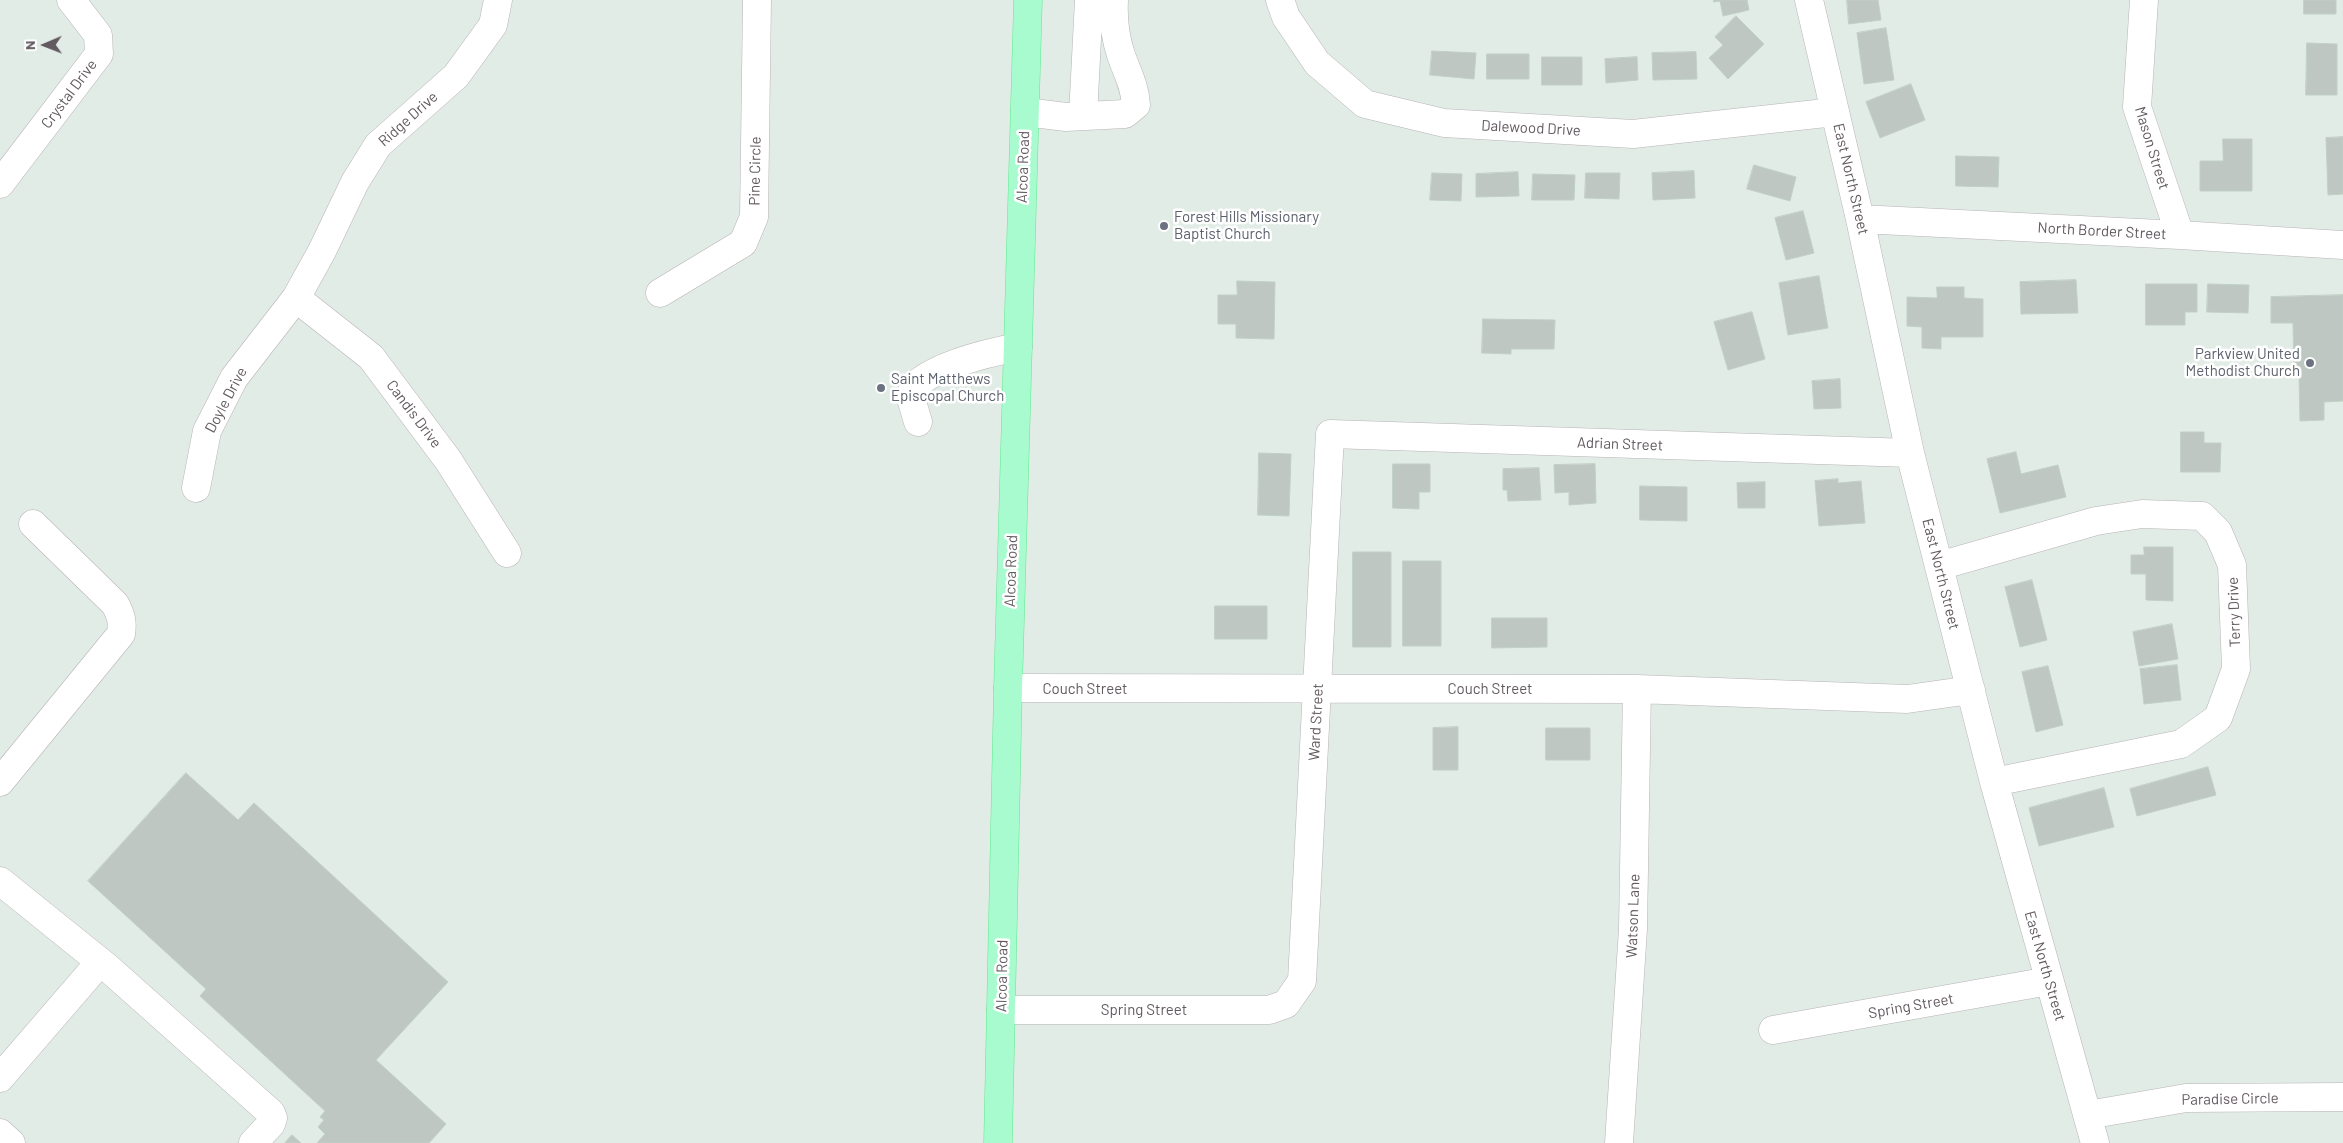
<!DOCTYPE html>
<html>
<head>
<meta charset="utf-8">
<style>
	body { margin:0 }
	#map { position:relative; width:2343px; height:1143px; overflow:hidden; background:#e1ece6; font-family:Barlow,sans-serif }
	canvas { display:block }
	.north { position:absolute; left:20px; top:20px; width:50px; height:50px; -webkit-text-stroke:4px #fff; paint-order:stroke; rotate:269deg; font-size:14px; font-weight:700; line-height:20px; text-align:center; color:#625a60 }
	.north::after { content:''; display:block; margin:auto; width:18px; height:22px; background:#625a60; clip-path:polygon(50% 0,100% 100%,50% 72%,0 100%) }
</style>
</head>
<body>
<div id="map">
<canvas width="2343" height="1143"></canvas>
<div class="north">N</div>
</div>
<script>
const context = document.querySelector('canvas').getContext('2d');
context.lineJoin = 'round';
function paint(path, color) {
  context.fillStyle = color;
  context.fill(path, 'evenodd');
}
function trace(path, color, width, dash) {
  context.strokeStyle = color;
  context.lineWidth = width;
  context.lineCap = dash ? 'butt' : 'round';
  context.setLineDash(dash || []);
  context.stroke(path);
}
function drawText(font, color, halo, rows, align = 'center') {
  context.font = font + ' Barlow,sans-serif';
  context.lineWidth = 5;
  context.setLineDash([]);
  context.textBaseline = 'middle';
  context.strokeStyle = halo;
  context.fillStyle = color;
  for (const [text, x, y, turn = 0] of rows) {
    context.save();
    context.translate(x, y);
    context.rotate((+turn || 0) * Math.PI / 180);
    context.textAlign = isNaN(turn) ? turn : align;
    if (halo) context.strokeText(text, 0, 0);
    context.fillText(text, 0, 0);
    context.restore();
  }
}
const building = new Path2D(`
	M1714,0H1747L1749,10L1723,16L1720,1L1714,2Z
	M1847,0H1878L1881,20L1849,24Z
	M2304,0H2336V14H2304Z
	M1736,16L1764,44L1728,79L1709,58L1723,45L1715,37Z
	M1886,28L1894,80L1864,84L1857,33Z
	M2307,43L2337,44V95H2306Z
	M1432,51L1476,53L1474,79L1430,75Z
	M1696,52L1697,79L1653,80L1652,53Z
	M1487,54H1529V79H1487Z
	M1542,57H1582V85H1542Z
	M1637,57L1638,80L1606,83L1605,59Z
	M1911,84L1925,120L1880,138L1866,102Z
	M2343,137V194L2328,195L2326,138Z
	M2223,139H2252V191H2200V161H2223Z
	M1956,156L1999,157L1998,187L1956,186Z
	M1754,165L1796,177L1790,201L1747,189Z
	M1694,171L1695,198L1653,200L1652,173Z
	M1518,172L1519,196L1476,197V174Z
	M1432,173L1462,174L1461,201L1430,200Z
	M1586,173H1620L1619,199L1585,198Z
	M1533,174L1575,175L1574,200H1532Z
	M1803,211L1814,253L1786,260L1775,218Z
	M1819,276L1828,328L1788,335L1779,283Z
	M2076,280L2078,313L2021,314L2020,282Z
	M1237,281L1275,282L1274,339L1236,338V324H1218V295H1237Z
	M2146,284H2197V312H2185V325H2146Z
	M2208,284L2249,285L2248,313L2207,312Z
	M1937,287H1964V298L1983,299V337H1941V349L1922,348V327L1907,326V297L1937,298Z
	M2343,295V401L2324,402V420L2300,421L2299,375L2294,376L2293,323H2271V297Z
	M1752,312L1765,359L1728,370L1714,322Z
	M1483,319L1555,320L1554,349H1511V354L1482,353Z
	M1840,379L1841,408L1814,409L1812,381Z
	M2181,432H2204V443H2221L2220,472H2181Z
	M2016,452L2021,474L2058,465L2066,497L2000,513L1987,459Z
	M1259,453L1291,454L1289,516L1258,515Z
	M1393,464H1430V492H1419V509L1393,508Z
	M1595,464L1596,503L1569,505V492L1555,493L1554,465Z
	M1539,468L1541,500L1508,501L1507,490H1503V469Z
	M1838,479V483L1861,481L1865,523L1819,526L1815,481Z
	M1765,482V508H1738L1737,483Z
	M1640,486L1687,487V521L1640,520Z
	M2144,547H2173V601L2146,600V574H2131V555H2144Z
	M1353,552H1391V647H1353Z
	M1403,561H1441V646H1403Z
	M2032,580L2047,640L2020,647L2005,587Z
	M1215,606H1267V639H1215Z
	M1492,618H1547V647L1492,648Z
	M2172,624L2178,659L2139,666L2133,632Z
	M2177,665L2181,700L2144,704L2140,669Z
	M2048,666L2063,725L2036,732L2022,672Z
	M1458,727V770H1433V728Z
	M1546,728H1590V760H1546Z
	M2208,767L2216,795L2137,816L2130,789Z
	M186,773L238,820L254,803L448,982L376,1060L446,1124L429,1143H317L325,1134L318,1127L324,1120L320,1117L325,1111L200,996L206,989L88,881Z
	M2104,788L2114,827L2039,846L2029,808Z
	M292,1135L301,1143H285Z`);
paint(building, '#bec7c2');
trace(building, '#c0d0c5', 1);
const minor = new Path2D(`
	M1280,0L1286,17L1317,63L1365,104L1444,123L1633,134L1835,112
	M1809,0L1860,219L1910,453L1994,782L2095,1143
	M2144,0L2137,107L2180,235
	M1025,112L1066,117L1125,114L1136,105C1135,86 1127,72 1121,55C1115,37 1113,19 1114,0
	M1083,116L1089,0
	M0,184L99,54L98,35L71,0
	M1860,219L2180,235L2343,245
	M660,293L743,243L754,217L757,0
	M296,298L371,357L448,460L507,553
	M918,422L910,395C913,391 915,385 919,382C944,363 987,353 1018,347
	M196,488L207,431L234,378L296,298L322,251L355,182L378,145L456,76L493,25L498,0
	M1939,566L2096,521L2142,514L2202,516L2218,532L2232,565L2236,669L2218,718L2181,744L1994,782
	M1008,688L1637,689L1907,699L1971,690
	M0,782L121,634C123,622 121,615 115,604L33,524
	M0,881L108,968L271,1113L273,1118L271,1124L253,1143
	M1001,1010H1269L1286,1004L1302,981L1330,434L1910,453
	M1773,1030L2049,981
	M0,1078L100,962
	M2088,1115L2186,1098L2343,1097
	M0,1133L11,1143
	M1619,1143L1633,929L1637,689`);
const major = new Path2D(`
	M998,1143L1008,688L1028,0`);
trace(minor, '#b8b2b7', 29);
trace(major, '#5cea8d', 29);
trace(minor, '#fff', 28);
trace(major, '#a8fbce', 28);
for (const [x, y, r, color] of [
	[1164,226,5,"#6b7280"],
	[2310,363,5,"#6b7280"],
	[881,388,5,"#6b7280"]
]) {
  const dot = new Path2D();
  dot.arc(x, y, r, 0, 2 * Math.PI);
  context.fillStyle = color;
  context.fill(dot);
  trace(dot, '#fff', 2);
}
drawText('15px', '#625a60', '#fff', [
	["Crystal Drive",69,94,-53],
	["Ridge Drive",408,119,-42],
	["Dalewood Drive",1531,128,3],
	["Mason Street",2152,148,73],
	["Alcoa Road",1023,167,-88],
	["Pine Circle",755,171,-89],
	["East North Street",1851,179,77],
	["North Border Street",2102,231,3],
	["Doyle Drive",226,400,-62],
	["Candis Drive",414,414,53],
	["Adrian Street",1620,444,2],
	["Alcoa Road",1011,571,-88],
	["East North Street",1941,574,76],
	["Terry Drive",2234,612,-92],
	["Couch Street",1085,689],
	["Couch Street",1490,689],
	["Ward Street",1316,722,-87],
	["Watson Lane",1633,916,-88],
	["East North Street",2045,966,74],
	["Alcoa Road",1002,976,-89],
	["Spring Street",1911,1006,-10],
	["Spring Street",1144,1010],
	["Paradise Circle",2230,1099,-1]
]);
drawText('15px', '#5b616d', '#fff', [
	["Forest Hills Missionary",1174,217],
	["Baptist Church",1174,234],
	["Parkview United",2300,354,"right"],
	["Methodist Church",2300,371,"right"],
	["Saint Matthews",891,379],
	["Episcopal Church",891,396]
], 'left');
</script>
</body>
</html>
